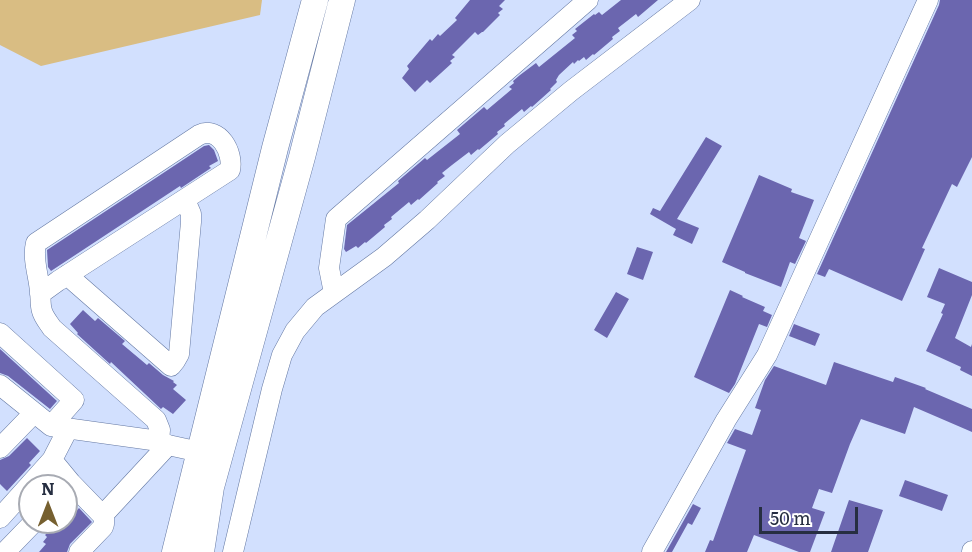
<!DOCTYPE html>
<html>
<head>
<meta charset="utf-8">
<style>
	body { margin:0 }
	#map { position:relative; width:972px; height:552px; overflow:hidden; background:#d2e0fe; font-family:Literata,serif }
	canvas { display:block }
	.north { position:absolute; left:18px; top:474px; width:60px; height:60px; box-sizing:border-box; background:#fff; border:2px solid #a8abb3; border-radius:50%; rotate:0deg; font-size:16px; font-weight:700; line-height:24px; text-align:center; color:#262e41 }
	.north::after { content:''; display:block; margin:auto; width:21px; height:27px; background:#766030; clip-path:polygon(50% 0,100% 100%,50% 72%,0 100%) }
	.scale { position:absolute; left:759px; top:507px; width:99px; height:27px; box-sizing:border-box; border:3px solid #262e41; border-top:0; padding-left:8px; font-size:18px; line-height:21px; white-space:nowrap; color:#262e41; -webkit-text-stroke:4px #fff; paint-order:stroke }
</style>
</head>
<body>
<div id="map">
<canvas width="972" height="552"></canvas>
<div class="north">N</div>
<div class="scale">50 m</div>
</div>
<script>
const context = document.querySelector('canvas').getContext('2d');
context.lineJoin = 'round';
function paint(path, color) {
  context.fillStyle = color;
  context.fill(path, 'evenodd');
}
function trace(path, color, width, dash) {
  context.strokeStyle = color;
  context.lineWidth = width;
  context.lineCap = dash ? 'butt' : 'round';
  context.setLineDash(dash || []);
  context.stroke(path);
}
paint(new Path2D(`
	M0,0H262L260,15L41,66L0,45Z`), '#d9bd83');
paint(new Path2D(`
	M470,0H505L499,6L503,9L498,13L500,15L483,32H482L478,35L475,32L452,55L455,57L450,61L452,63L430,83L427,80L415,92L402,78L409,69L407,66L430,39L432,41L438,34L440,36L457,20L455,18Z
	M621,0H658L638,17L636,14L618,28L620,31L612,37L613,39L594,55L593,54L586,60L584,57L579,61L578,60L574,64L573,62L559,75L556,80L557,82L550,89L551,90L532,107L531,106L524,112L522,109L504,124L505,126L497,132L498,134L479,150L478,149L471,155L469,152L452,165L442,173L445,176L437,182L438,183L419,200L418,199L411,205L409,202L391,217L392,219L384,225L385,227L366,243L365,242L358,248L356,246L346,252L344,249L347,225L399,183L398,181L425,158L427,160L460,134L457,130L484,107L487,110L512,89L509,87L514,83L513,81L520,75L536,63L539,67L575,38L572,35L577,31L575,29L594,14L595,15L599,12L602,15Z
	M940,0H972V157L957,187L952,184L922,248L925,249L902,301L829,269L825,277L817,274L939,5Z
	M706,137L722,146L677,219L699,228L692,244L673,235L676,229L650,214L653,208L660,211Z
	M209,145L214,150L218,161L209,166L211,168L181,188L180,186L51,271L48,267L47,250L204,146Z
	M759,175L792,189L791,192L814,200L799,238L806,241L795,264L790,262L781,287L745,273V272L722,262Z
	M637,247L653,252L643,280L627,274Z
	M939,268L972,282V295L955,338L971,347L972,344V376L960,370L961,367L926,351L943,314L941,313L945,304L927,297Z
	M730,290L743,296L742,297L765,307L763,311L772,315L767,327L759,324L735,384L729,393L694,377Z
	M616,292L629,299L607,338L594,330Z
	M83,310L95,321L98,318L125,341L122,344L147,365L149,363L163,375L174,381L173,382L177,385L173,389L186,400L173,414L163,407L161,409L111,362L110,364L77,334L78,333L70,324Z
	M794,324L820,334L815,346L789,336Z
	M0,349L57,401L50,409L8,376L0,373Z
	M834,362L893,382L895,377L926,388L925,389L972,409V432L914,407L905,434L861,419L850,444L832,493L819,489L812,508L825,512L810,552H799L754,535L747,552H705L710,540L713,541L746,450L727,443L735,429L752,435L761,410L755,408L765,380L774,366L826,385Z
	M27,438L40,451L29,463L31,465L7,491L0,484V460L9,456Z
	M905,480L948,495L942,511L899,496Z
	M849,500L883,510L868,552H831Z
	M693,504L701,508L692,525L688,523L672,552H666Z
	M79,508L92,522L70,544L67,552H39L46,544L43,542L47,537L45,535L58,522H66Z`), '#6b66af');
const minor = new Path2D(`
	M67,275L171,366L175,361L179,354L191,222V214L185,200
	M334,293L329,268L336,219L588,0
	M40,294L58,281L230,170C234,153 219,125 199,135L36,243C32,259 39,276 40,292C41,299 40,305 42,311C44,318 49,323 52,328L156,420L160,430L159,441
	M0,333L74,400L51,426
	M0,385L51,426L159,441L168,445L200,452
	M0,448L34,413
	M52,460L71,483L104,517V524L103,527L79,552
	M103,515L168,445
	M0,518L52,460L68,429
	M5,552L34,522
	M233,552L272,389L282,355L295,331L315,307L384,257L427,220L507,144L571,91L690,0
	M652,552L726,420L767,355L928,0
	M972,552V551`);
const major = new Path2D(`
	M175,552L275,148L315,0
	M201,552L211,487L302,157L342,0`);
trace(minor, '#6478a3', 21);
trace(major, '#6478a3', 27);
trace(minor, '#fff', 20);
trace(major, '#fff', 26);
</script>
</body>
</html>
